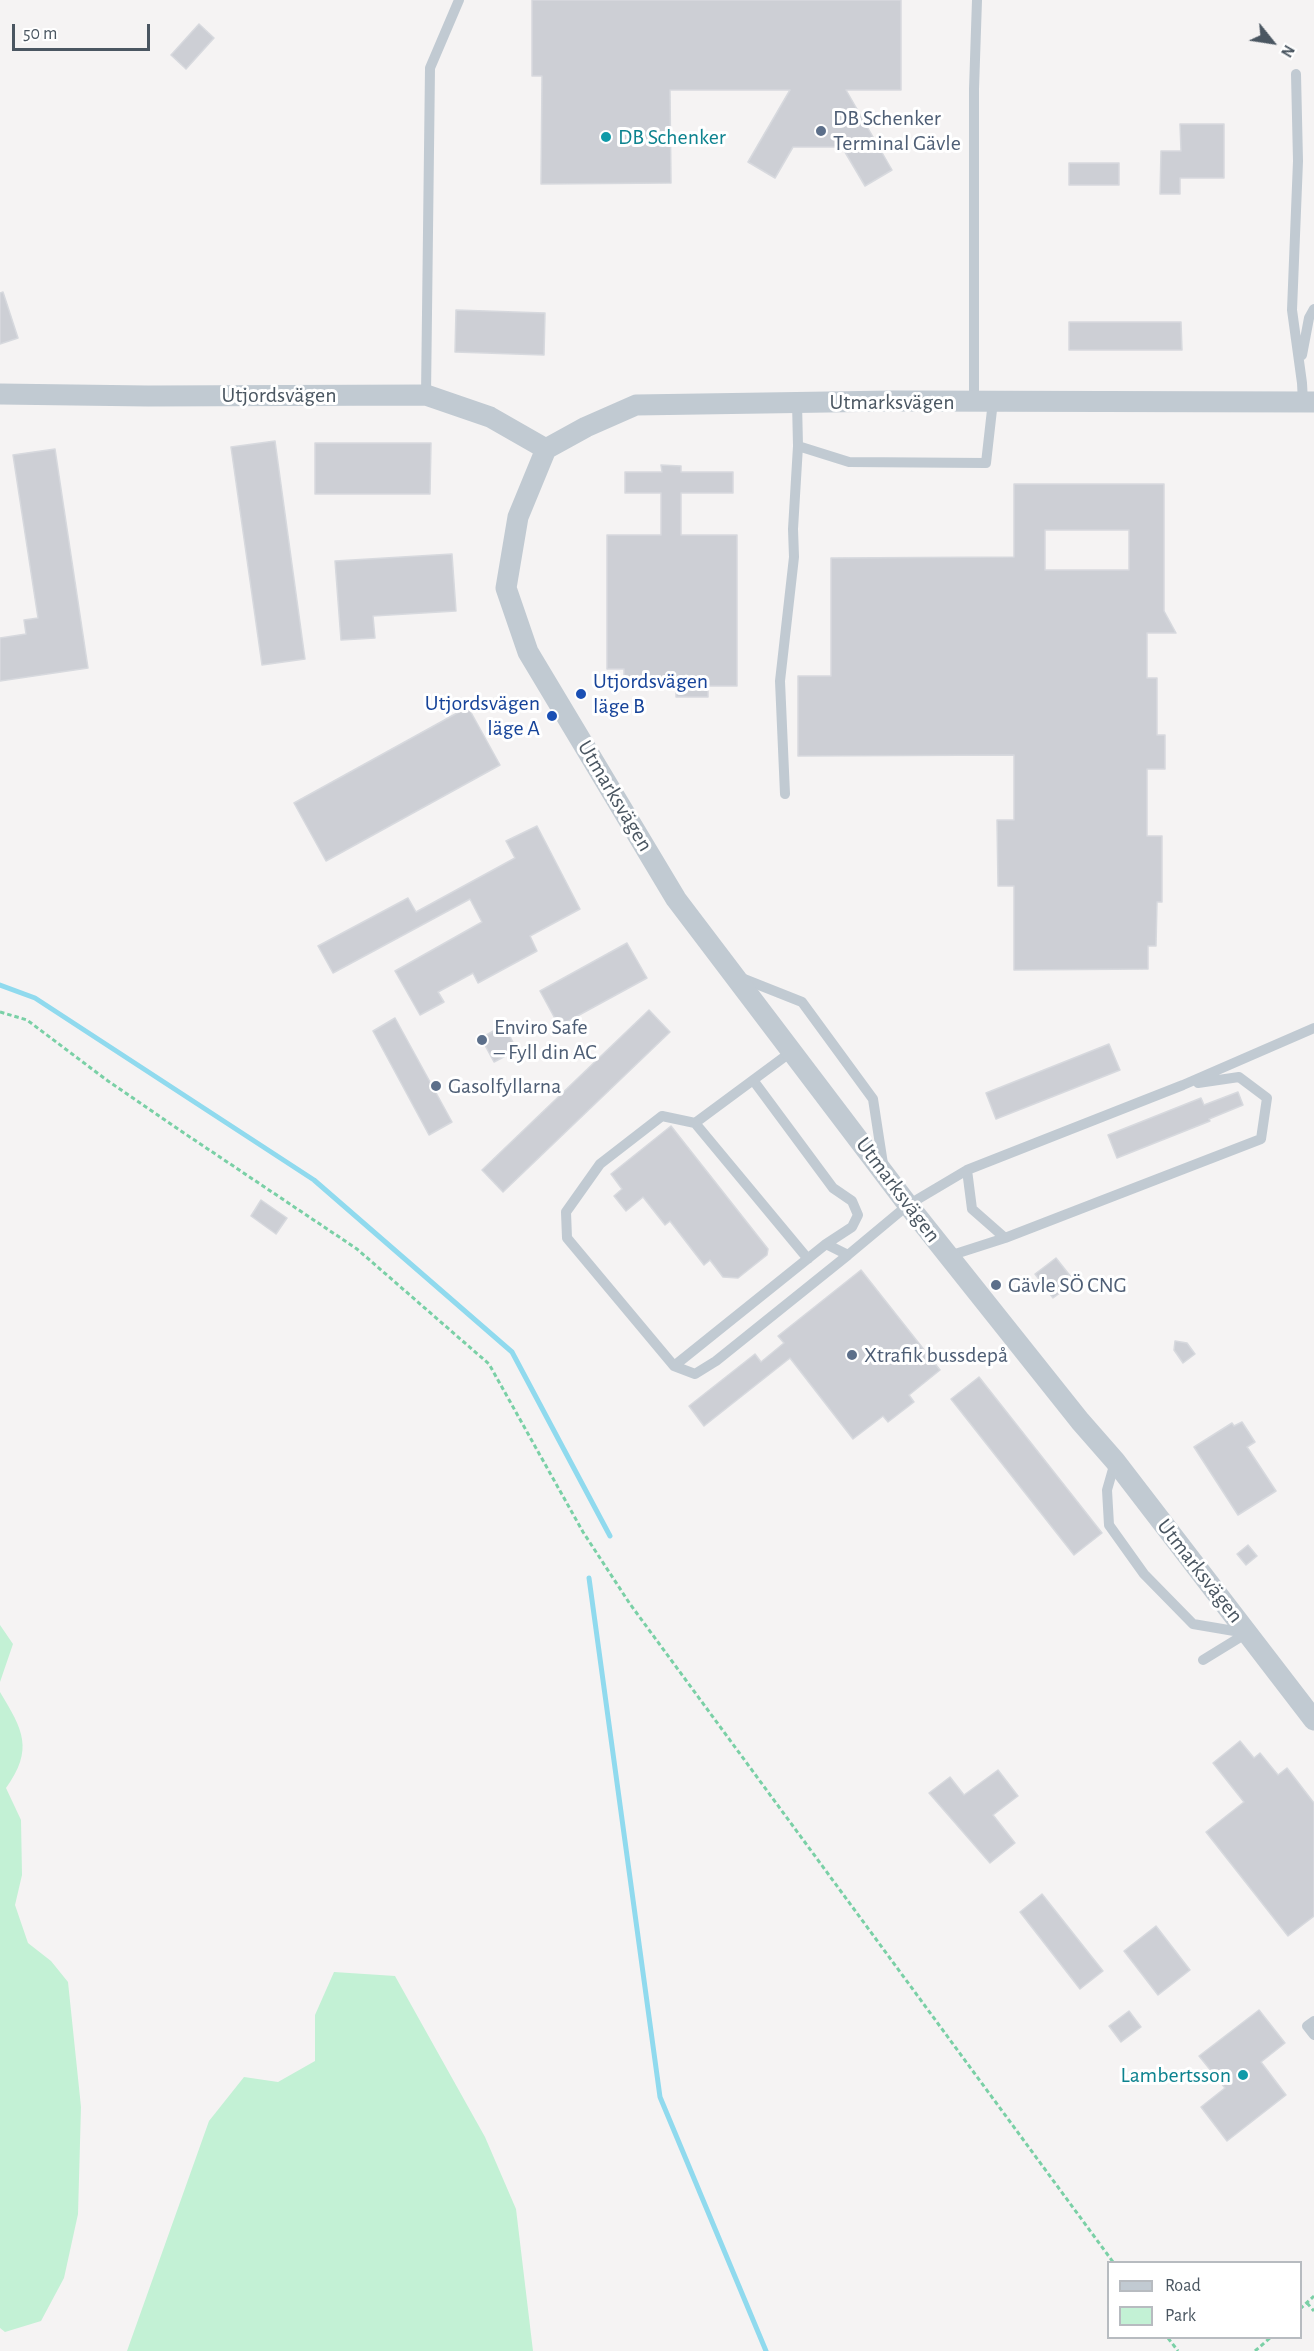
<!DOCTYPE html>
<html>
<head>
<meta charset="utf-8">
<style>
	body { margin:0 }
	#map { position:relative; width:1314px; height:2351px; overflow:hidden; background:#f5f3f3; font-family:"Alegreya Sans",sans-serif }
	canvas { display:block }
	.legend { position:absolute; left:1107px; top:2261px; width:195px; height:78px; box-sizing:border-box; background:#fff; border:2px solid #b7bbc0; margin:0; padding:8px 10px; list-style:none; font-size:18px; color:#4a5661 }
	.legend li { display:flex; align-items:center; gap:12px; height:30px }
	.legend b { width:30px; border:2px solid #b7bbc0 }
	.north { position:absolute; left:1242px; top:12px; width:60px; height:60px; -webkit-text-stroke:4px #fff; paint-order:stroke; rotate:120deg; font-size:16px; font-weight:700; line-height:24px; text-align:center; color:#4a5661 }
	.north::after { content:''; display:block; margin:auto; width:21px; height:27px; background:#4a5661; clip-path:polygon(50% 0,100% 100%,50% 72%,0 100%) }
	.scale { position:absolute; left:12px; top:24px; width:138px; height:27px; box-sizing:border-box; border:3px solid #4a5661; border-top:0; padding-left:8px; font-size:18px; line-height:21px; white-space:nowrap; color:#4a5661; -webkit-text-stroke:4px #fff; paint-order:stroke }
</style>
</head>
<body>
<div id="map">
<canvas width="1314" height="2351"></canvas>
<ul class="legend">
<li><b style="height:8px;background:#c1cad2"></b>Road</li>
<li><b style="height:16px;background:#c3f1d5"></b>Park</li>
</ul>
<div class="north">N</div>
<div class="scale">50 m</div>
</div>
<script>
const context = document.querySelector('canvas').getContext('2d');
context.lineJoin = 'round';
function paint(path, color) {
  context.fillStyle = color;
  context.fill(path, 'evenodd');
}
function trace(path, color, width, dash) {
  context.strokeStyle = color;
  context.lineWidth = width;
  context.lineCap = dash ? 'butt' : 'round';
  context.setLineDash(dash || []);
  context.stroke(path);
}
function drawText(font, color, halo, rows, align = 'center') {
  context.font = font + ' "Alegreya Sans",sans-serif';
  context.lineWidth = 6;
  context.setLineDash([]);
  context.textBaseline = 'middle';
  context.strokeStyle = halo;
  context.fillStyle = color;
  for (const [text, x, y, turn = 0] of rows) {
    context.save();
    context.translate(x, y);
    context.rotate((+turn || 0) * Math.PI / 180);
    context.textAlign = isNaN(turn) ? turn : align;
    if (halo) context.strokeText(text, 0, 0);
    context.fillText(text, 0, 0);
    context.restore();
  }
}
paint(new Path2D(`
	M0,1625L13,1644L0,1682Z
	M0,1692C23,1730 34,1749 6,1788L21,1820L22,1875L15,1905L28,1943L51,1961L68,1982L81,2107L78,2214L64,2278L41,2321L5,2332L0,2328Z
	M334,1972L395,1976L485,2137L516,2209L533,2351H127L209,2121L244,2077L278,2082L315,2061V2015Z`), '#c3f1d5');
trace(new Path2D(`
	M0,985L35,998L314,1180L512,1352L610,1536
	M589,1578L660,2097L766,2351`), '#90daee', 5);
const building = new Path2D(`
	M532,0H901V90H846L892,170L865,186L842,147H793L775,178L748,162L790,90H670L671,183L541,184L542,76H532Z
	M199,24L214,38L186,69L171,55Z
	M1180,124H1224V178H1180V194H1160L1161,151H1181Z
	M1069,163H1119V185H1069Z
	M3,292L18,338L0,344V293Z
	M456,310L545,313L544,355L455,352Z
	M1069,322H1181L1182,350H1069Z
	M275,441L305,659L262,665L231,447Z
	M315,443H431L430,494H315Z
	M55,449L88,668L0,681V638L26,634L24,620L38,618L13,455Z
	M661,465L681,466V472H733V493H681V535H737V686H708V697H676V686H624V669H607V535H661V493H625V472H662Z
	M1014,484H1164V611L1176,633H1147V678H1157V735H1165V769H1147V836H1162V902H1157L1156,946H1148V969L1014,970V886H998L997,820H1014V755L798,756V676H831V558L1014,557ZM1045,530H1129V570H1045Z
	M452,554L456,611L373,616L375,638L341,640L335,561Z
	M468,707L500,765L326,861L294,803Z
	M537,826L580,909L530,936L537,951L478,983L473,973L438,992L444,1002L420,1015L395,971L482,922L470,899L333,973L318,946L408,898L416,912L515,858L506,841Z
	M627,943L647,978L559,1026L540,991Z
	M649,1010L670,1032L503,1192L482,1170Z
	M395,1018L452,1122L429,1135L373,1031Z
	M504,1025L517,1050L494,1062L481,1038Z
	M1109,1044L1120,1070L996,1119L986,1093Z
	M1238,1092L1243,1105L1209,1119L1210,1121L1117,1158L1108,1135L1201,1098L1204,1105Z
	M671,1126L768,1249L767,1255L738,1278L723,1277L710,1260L704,1265L670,1221L665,1225L643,1197L626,1211L614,1196L622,1189L611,1174Z
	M261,1200L287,1218L276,1234L251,1216Z
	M1056,1258L1075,1282L1053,1298L1035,1274Z
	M861,1270L940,1370L909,1395L914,1402L888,1422L883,1416L853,1439L790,1358L704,1426L689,1406L755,1354L761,1362L784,1343L778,1336Z
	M1175,1341L1187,1343L1195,1354L1183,1363L1174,1350Z
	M979,1377L1102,1533L1074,1555L951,1399Z
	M1242,1422L1255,1442L1247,1447L1276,1491L1238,1515L1194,1447L1232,1423L1234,1426Z
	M1248,1545L1257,1556L1246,1565L1237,1554Z
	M1240,1741L1254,1758L1260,1753L1278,1775L1287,1768L1314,1803V1916L1288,1936L1206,1832L1244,1802L1213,1763Z
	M998,1770L1018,1796L993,1815L1015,1843L990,1863L929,1793L950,1777L964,1795Z
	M1042,1894L1103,1971L1080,1989L1020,1912Z
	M1156,1926L1190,1970L1158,1995L1124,1951Z
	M1259,2010L1285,2043L1261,2062L1286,2095L1227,2141L1201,2107L1225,2088L1199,2056Z
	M1129,2011L1141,2027L1121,2042L1109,2026Z`);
paint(building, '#cdcfd5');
trace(building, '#d7d9de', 1.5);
trace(new Path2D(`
	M0,1012L27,1020L108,1081L181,1131L357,1249L489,1364L583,1532L630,1604L1113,2262
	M1307,2303L1314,2311
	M1300,2309L1314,2296
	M1168,2338L1178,2351
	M1255,2351L1270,2338`), '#7ad0a6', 3, [4.5, 3]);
trace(new Path2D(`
	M1296,74L1298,161L1292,310L1302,383L1303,402
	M1302,355L1309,318L1314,309
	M426,395L430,68L459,0
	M974,401V89L977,0
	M797,402L798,446L849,462L986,463L993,401
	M785,794L780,681L794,557L793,529L798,446
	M739,977L802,1002L873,1099L883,1164
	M791,1052L695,1123L808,1259
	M753,1080L833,1188L852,1201L858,1215L852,1227L826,1244
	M695,1123L662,1116L600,1164L566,1212L567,1238L674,1366L695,1374L716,1361L848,1255
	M967,1170L972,1209L1005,1238
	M949,1256L1005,1238L1261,1139L1267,1098L1239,1077L1198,1083
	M674,1366L826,1244L848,1255L908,1205L967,1170L1183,1085L1314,1028
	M1115,1462L1107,1490L1109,1525L1144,1574L1193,1624L1246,1633
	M1203,1660L1247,1633
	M1314,2021L1307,2026L1314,2035`), '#c1cad2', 10);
trace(new Path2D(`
	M0,394L148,396L426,395L490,417L546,449
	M1314,402L892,401L636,405L586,427L546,449L518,517L506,588L528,652L676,899L908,1205L1080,1421L1115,1461L1314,1720`), '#c1cad2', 21);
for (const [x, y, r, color] of [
	[821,131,6,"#5c6f8a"],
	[606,137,6,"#0f9aa8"],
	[581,694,6,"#1a4fb4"],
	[552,716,6,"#1a4fb4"],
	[482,1040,6,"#5c6f8a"],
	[436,1086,6,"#5c6f8a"],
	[996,1285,6,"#5c6f8a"],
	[852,1355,6,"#5c6f8a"],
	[1243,2075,6,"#0f9aa8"]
]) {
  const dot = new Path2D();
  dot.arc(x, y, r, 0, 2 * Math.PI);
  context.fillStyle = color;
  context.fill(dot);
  trace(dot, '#fff', 2);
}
drawText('22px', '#4e5e75', '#fff', [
	["DB Schenker",833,118],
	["Terminal Gävle",833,143],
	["Enviro Safe",494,1027],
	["– Fyll din AC",494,1052],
	["Gasolfyllarna",448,1086],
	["Gävle SÖ CNG",1008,1285],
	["Xtrafik bussdepå",864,1355]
], 'left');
drawText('22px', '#0d838f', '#fff', [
	["DB Schenker",618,137],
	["Lambertsson",1231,2075,"right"]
], 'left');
drawText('22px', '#4a5661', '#fff', [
	["Utjordsvägen",279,395],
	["Utmarksvägen",892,402],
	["Utmarksvägen",615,796,59],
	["Utmarksvägen",898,1190,53],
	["Utmarksvägen",1200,1571,52]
]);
drawText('22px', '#164399', '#fff', [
	["Utjordsvägen",593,681],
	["läge B",593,706],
	["Utjordsvägen",540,703,"right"],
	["läge A",540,728,"right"]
], 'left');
</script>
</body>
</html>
